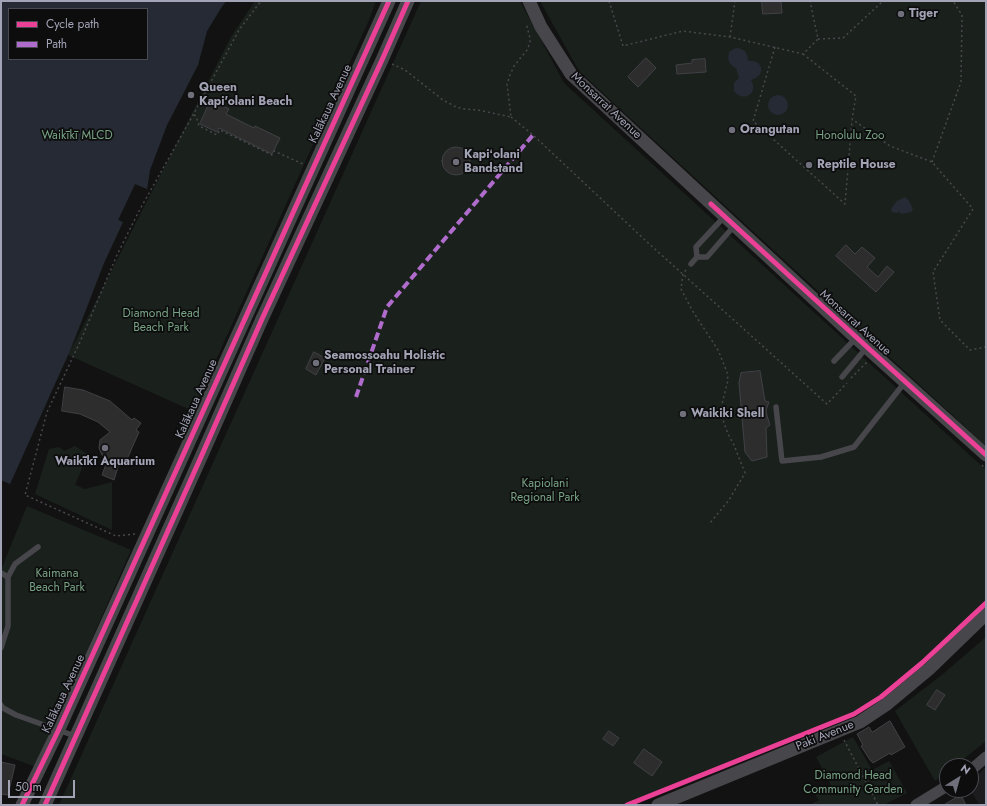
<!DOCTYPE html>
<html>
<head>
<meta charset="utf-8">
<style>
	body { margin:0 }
	#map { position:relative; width:987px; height:806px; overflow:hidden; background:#121212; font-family:Jost,sans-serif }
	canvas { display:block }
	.frame { position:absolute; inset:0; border:2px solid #a2a3b5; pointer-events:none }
	.legend { position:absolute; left:8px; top:8px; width:140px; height:52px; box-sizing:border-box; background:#0d0d0e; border:1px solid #494951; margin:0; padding:5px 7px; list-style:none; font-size:12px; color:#a2a3b5 }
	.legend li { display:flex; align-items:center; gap:8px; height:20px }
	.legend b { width:20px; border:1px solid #494951 }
	.north { position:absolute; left:939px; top:758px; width:40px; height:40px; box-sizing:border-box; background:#0d0d0e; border:1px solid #494951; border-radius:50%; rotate:37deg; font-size:11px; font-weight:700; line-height:16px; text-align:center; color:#a2a3b5 }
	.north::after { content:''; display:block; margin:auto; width:14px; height:18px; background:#70707c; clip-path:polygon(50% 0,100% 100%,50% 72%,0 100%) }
	.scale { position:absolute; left:8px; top:780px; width:67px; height:18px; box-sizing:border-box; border:2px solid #a2a3b5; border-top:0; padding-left:5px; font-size:12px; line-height:14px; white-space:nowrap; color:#a2a3b5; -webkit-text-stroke:3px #0d0d0e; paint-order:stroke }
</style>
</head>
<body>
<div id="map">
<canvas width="987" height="806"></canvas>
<div class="frame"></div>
<ul class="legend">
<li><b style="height:5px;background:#ea4096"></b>Cycle path</li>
<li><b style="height:5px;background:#b06ccc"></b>Path</li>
</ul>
<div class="north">N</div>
<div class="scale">50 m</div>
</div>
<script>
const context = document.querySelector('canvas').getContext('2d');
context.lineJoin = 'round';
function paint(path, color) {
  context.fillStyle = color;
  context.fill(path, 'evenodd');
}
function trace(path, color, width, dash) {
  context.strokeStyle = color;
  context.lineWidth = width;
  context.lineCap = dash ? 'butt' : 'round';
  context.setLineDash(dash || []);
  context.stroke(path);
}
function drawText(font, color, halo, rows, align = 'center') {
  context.font = font + ' Jost,sans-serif';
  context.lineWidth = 3.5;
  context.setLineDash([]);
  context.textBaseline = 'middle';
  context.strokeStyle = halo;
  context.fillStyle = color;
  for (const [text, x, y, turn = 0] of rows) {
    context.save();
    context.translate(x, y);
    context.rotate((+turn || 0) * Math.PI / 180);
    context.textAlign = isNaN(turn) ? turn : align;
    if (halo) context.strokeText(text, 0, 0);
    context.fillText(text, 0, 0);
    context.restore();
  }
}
paint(new Path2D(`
	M986,767V805H980L970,790H971V782Z`), '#1c1c1e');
paint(new Path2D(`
	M1,1H226L221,8L207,31L198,65L167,125L150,170L147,189L135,184L118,220L123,222L104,263L71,350L231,37L255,1H376L369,20L193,411L68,355L10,484L1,480ZM9,9H147V59H9Z
	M421,1H520L564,83L986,470V603L922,663L881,697L854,714L627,805H59Z
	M540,1H986V446L579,71Z
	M75,446L88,454L75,485L85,489L112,482V530L35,494L49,449L59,447L64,451Z
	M27,506L131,550L36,767L1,754V570Z
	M986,637V741L955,766H947V772L935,781L895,711L943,674Z
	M853,737L872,770L889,761L907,793L884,805H810L819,800L815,794L831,785L816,757Z`), '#1a211c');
paint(new Path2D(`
	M1,1H226L221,8L207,31L198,65L167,125L150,170L147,189L135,184L118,220L123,222L104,263L68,355L10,484L1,480ZM9,9H147V59H9Z
	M736,48C744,48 748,53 748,61C763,59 767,76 751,80C759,94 743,103 734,91V83L739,78L736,68C729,65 726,58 730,51Z
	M768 105a10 10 0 1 1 20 0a10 10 0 1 1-20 0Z
	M905,197L909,201L913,209L911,212L902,214L899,212L896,213L892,212L891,209L897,201Z`), '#252a35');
const building = new Path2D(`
	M762,1H781L782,13L763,14Z
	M646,58L656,68L638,87L628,77Z
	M705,59L706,72L677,74L676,65L692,63V60Z
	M211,100L229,109L226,114L254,128L255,126L280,138L272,154L219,128L217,132L200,124Z
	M442 161a14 14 0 1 1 28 0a14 14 0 1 1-28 0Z
	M846,245L855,254L862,247L875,258L867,267L878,277L887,266L894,272L876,292L836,256Z
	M314,352L325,358L316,375L306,369Z
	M760,371L765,401L769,402L766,410L767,416L770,425L766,428L767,457L752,461L745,452L739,383L741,373Z
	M65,387L83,390L110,401L132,420L134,418L141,423L136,430L139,432L128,457L118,467L114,480L102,475L108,459L102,455L99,448L100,440L110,432L98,422L80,414L62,411Z
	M937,690L945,695L935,710L927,705Z
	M890,721L905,747L891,755L890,753L873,763L870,760L861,746L863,745L857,734L869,727L872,732Z
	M609,731L619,738L613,746L603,739Z
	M644,749L662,762L652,776L634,763Z
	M1,762L15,765L8,795L1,794Z
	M961,795L966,805H944Z`);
paint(building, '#2d2d2e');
trace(building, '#414146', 1);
trace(new Path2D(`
	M609,1L623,46L683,31L730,37L803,54L818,39L810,1
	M730,37L735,1
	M818,39L843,38L883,1
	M775,47L753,121L845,204L852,120
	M803,54L856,96L852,119L890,146L932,162L973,209L933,272L940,320L970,350L986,347
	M392,64L405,70L443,100L456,107L464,109L478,110L511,117L507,84L510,75L514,66L527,50L530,43V38L526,23
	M194,115L196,116L199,126L217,135L220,130L272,155L274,151L303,164
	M511,117L533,135L646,241L827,404L847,383
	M932,162L961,82L962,15L953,1
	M686,270L683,274L681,289L692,310L718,350L727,372L728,380L722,404V417L728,434L734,445L745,473L729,500L710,523
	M851,378L867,362
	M982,465L986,469
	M135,534L116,536L25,495L47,412L80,342L117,255L139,211L193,115L239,30L261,1
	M844,740L878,805`), '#48484d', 1.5, [2, 3]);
trace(new Path2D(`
	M697,257L696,247L724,217
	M691,264L697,257H707L734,226
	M834,361L856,338
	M842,377L867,347
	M776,407L782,461L821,457L854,447L905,382
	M1,573L8,577
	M1,648L8,626V577L15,564L38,547
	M1,705L3,708L16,715L75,736`), '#47464b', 5.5);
trace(new Path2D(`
	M971,770L986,757
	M916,805L947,786`), '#47464b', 11);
trace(new Path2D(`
	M529,1L541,27L571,74L856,338L986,455
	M22,805L58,731L389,1
	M45,805L201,457L262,319L382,60L408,1
	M658,805L860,722L887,704L929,669L986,614`), '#47464b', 13);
trace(new Path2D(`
	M356,397L387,307L533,135`), '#b06ccc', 4, [8, 4]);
trace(new Path2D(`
	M711,204L867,347L986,455
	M22,805L58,731L389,1
	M45,805L201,457L262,319L382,60L408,1
	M627,805L854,714L881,697L922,663L986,603`), '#ea4096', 5);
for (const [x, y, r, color] of [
	[901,14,4,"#70707c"],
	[191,95,4,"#70707c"],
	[732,130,4,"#70707c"],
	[456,162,4,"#70707c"],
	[809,165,4,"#70707c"],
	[316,363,4,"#70707c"],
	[683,414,4,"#70707c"],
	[105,448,4,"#70707c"]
]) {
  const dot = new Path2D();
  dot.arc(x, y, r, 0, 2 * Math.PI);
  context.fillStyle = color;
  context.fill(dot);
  trace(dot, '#0d0d0e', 1.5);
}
drawText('bold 12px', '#a2a3b5', '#0d0d0e', [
	["Tiger",909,14],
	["Queen",199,88],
	["Kapi'olani Beach",199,102],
	["Orangutan",740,130],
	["Kapiʻolani",464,155],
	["Bandstand",464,169],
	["Reptile House",817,165],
	["Seamossoahu Holistic",324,356],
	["Personal Trainer",324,370],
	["Waikiki Shell",691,414],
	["Waikīkī Aquarium",105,462,"center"]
], 'left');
drawText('12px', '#a2a3b5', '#0d0d0e', [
	["Kalākaua Avenue",331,104,-65],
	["Monsarrat Avenue",606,106,43],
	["Monsarrat Avenue",855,323,42],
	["Kalākaua Avenue",197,399,-66],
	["Kalākaua Avenue",64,694,-65],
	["Paki Avenue",825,736,-22]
]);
drawText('12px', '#77a284', '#0d0d0e', [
	["Waikīkī MLCD",77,136],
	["Honolulu Zoo",850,136],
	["Diamond Head",161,314],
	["Beach Park",161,328],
	["Kapiolani",545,484],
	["Regional Park",545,498],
	["Kaimana",57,574],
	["Beach Park",57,588],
	["Diamond Head",853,776],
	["Community Garden",853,790]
]);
</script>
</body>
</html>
